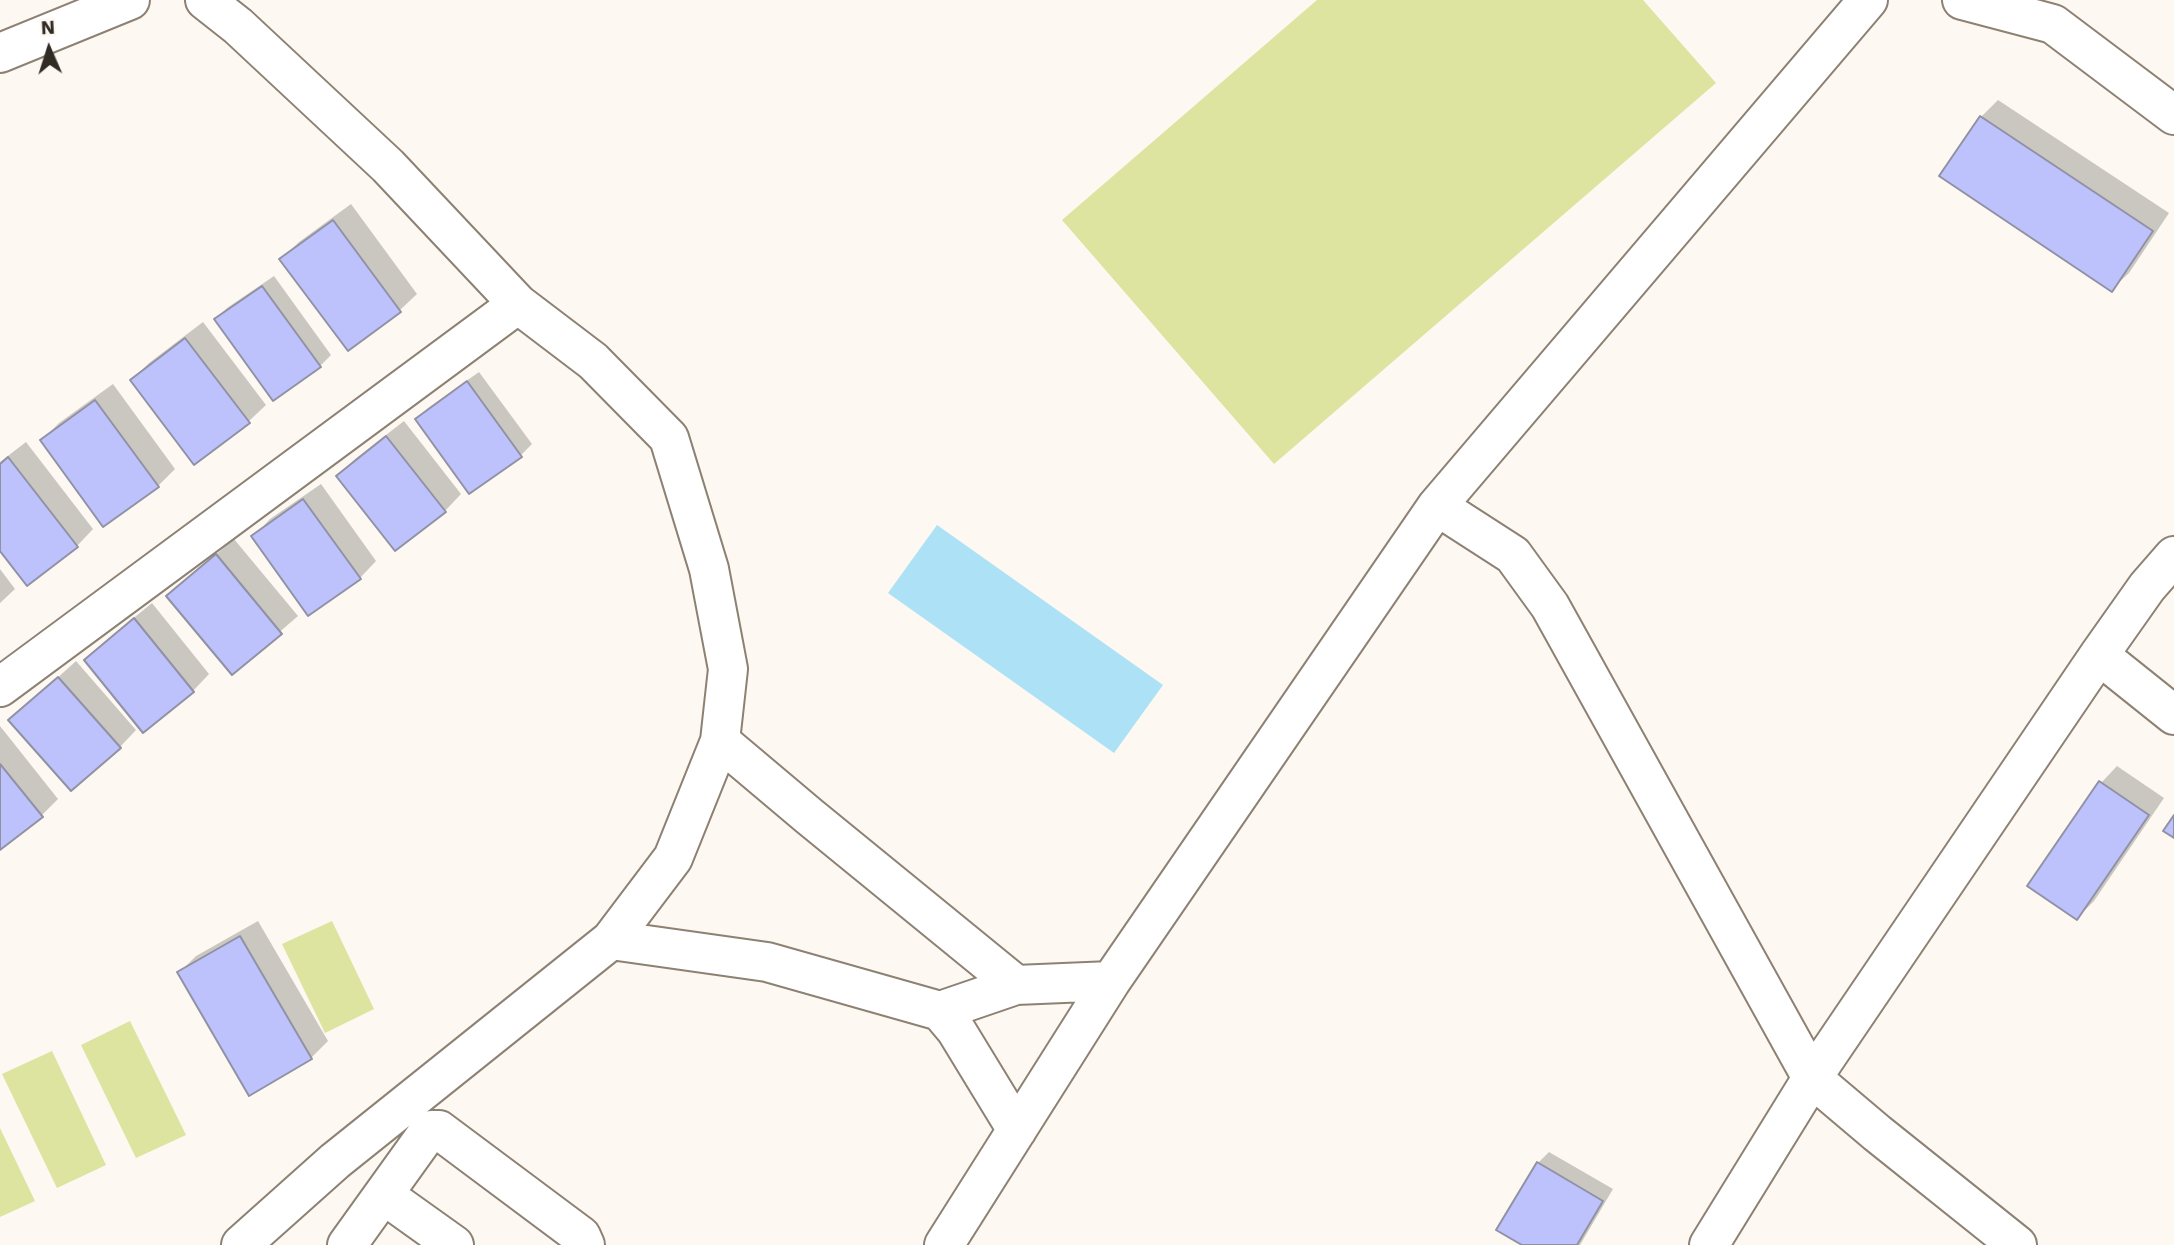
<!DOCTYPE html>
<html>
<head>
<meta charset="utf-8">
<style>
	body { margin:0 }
	#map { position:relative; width:2174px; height:1245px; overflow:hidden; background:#fdf8f1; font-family:"Work Sans",sans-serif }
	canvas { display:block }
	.north { position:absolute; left:14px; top:14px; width:70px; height:70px; -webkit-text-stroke:5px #fdf8f1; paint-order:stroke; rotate:357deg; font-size:19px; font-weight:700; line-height:28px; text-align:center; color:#302b25 }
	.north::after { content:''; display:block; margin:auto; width:24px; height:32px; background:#302b25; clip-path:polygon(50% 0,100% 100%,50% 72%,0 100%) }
</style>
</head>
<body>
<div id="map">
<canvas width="2174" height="1245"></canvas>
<div class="north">N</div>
</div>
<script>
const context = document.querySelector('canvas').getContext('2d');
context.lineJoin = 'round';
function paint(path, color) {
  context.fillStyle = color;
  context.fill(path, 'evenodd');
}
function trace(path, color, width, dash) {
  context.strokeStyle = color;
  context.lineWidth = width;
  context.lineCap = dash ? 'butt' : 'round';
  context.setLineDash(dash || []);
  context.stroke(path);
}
paint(new Path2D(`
	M1317,0H1643L1716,83L1274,464L1062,220Z
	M332,921L374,1009L325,1033L282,944Z
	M130,1021L186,1135L136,1158L81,1045Z
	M52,1051L106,1165L57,1188L2,1074Z
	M0,1128L35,1201L0,1217Z`), '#dce4a0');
paint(new Path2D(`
	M937,525L1163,685L1114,753L888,593Z`), '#ace1f6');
paint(new Path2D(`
	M1998,100L2169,213L2129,273L2112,289L1942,176L1981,117Z
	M351,204L417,294L400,310L348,349L282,259L299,242Z
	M274,276L331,355L320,366L216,319L227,308Z
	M203,322L266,405L249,421L195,462L132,380L149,363Z
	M479,372L532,444L521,455L417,419L428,408Z
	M113,384L175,469L158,486L42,440L59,423Z
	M404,421L461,494L445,511L338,476L355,459Z
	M26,442L93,529L77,546L0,548V462Z
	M321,484L376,561L360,578L254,536L270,519Z
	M234,539L298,616L232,673L168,596Z
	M0,569L15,589L0,603Z
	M152,603L209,674L193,691L86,660L103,643Z
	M76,661L136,730L120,747L11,720Z
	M0,726L58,799L41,816L0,848Z
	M2117,766L2164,798L2094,901L2077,918L2101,783Z
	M258,921L328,1041L311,1058L179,973L196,956Z
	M1549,1152L1613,1189L1580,1245H1525L1538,1163Z`), '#0003');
const building = new Path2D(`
	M1980,116L2153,231L2112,292L1939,176Z
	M333,220L401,312L348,351L279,259Z
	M262,286L321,367L273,401L214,319Z
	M185,338L250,423L194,465L130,380Z
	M467,381L522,457L469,494L415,419Z
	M95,400L159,487L103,527L40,440Z
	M386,436L446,512L395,551L336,476Z
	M8,457L78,547L27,586L0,551V464Z
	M303,499L361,579L308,616L251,536Z
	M216,554L282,634L232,675L166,596Z
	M134,618L194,692L143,733L84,660Z
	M58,677L121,748L71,791L8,720Z
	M0,764L43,817L0,850Z
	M2099,781L2149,815L2077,920L2027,886Z
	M2174,815V838L2163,831Z
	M240,936L312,1059L249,1096L177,972Z
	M1537,1162L1603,1201L1577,1245H1522L1496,1230Z`);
paint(building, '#bdc2fc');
trace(building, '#9092a4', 2);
const minor = new Path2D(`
	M205,0L238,26L388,166L518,304L593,361L669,438L709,569L728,669L720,741L673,858L611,940L335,1161L241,1245
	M1962,0L2053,24L2174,115
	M0,53L130,0
	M1437,506L1513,555L1550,606L1812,1078L1877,1133L2017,1245
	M2099,655L2174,715
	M0,687L518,304
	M720,741L809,816L1016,985
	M611,940L767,962L940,1011L1016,985L1111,981
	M940,1011L956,1030L1017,1130
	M384,1195L454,1245
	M347,1245L426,1135L432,1130H439L581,1236L585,1245
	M944,1245L1111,981L1437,506L1868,0
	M1709,1245L1812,1078L2099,655L2147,587L2174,556`);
trace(minor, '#8d8173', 42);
trace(minor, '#fff', 38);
</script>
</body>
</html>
